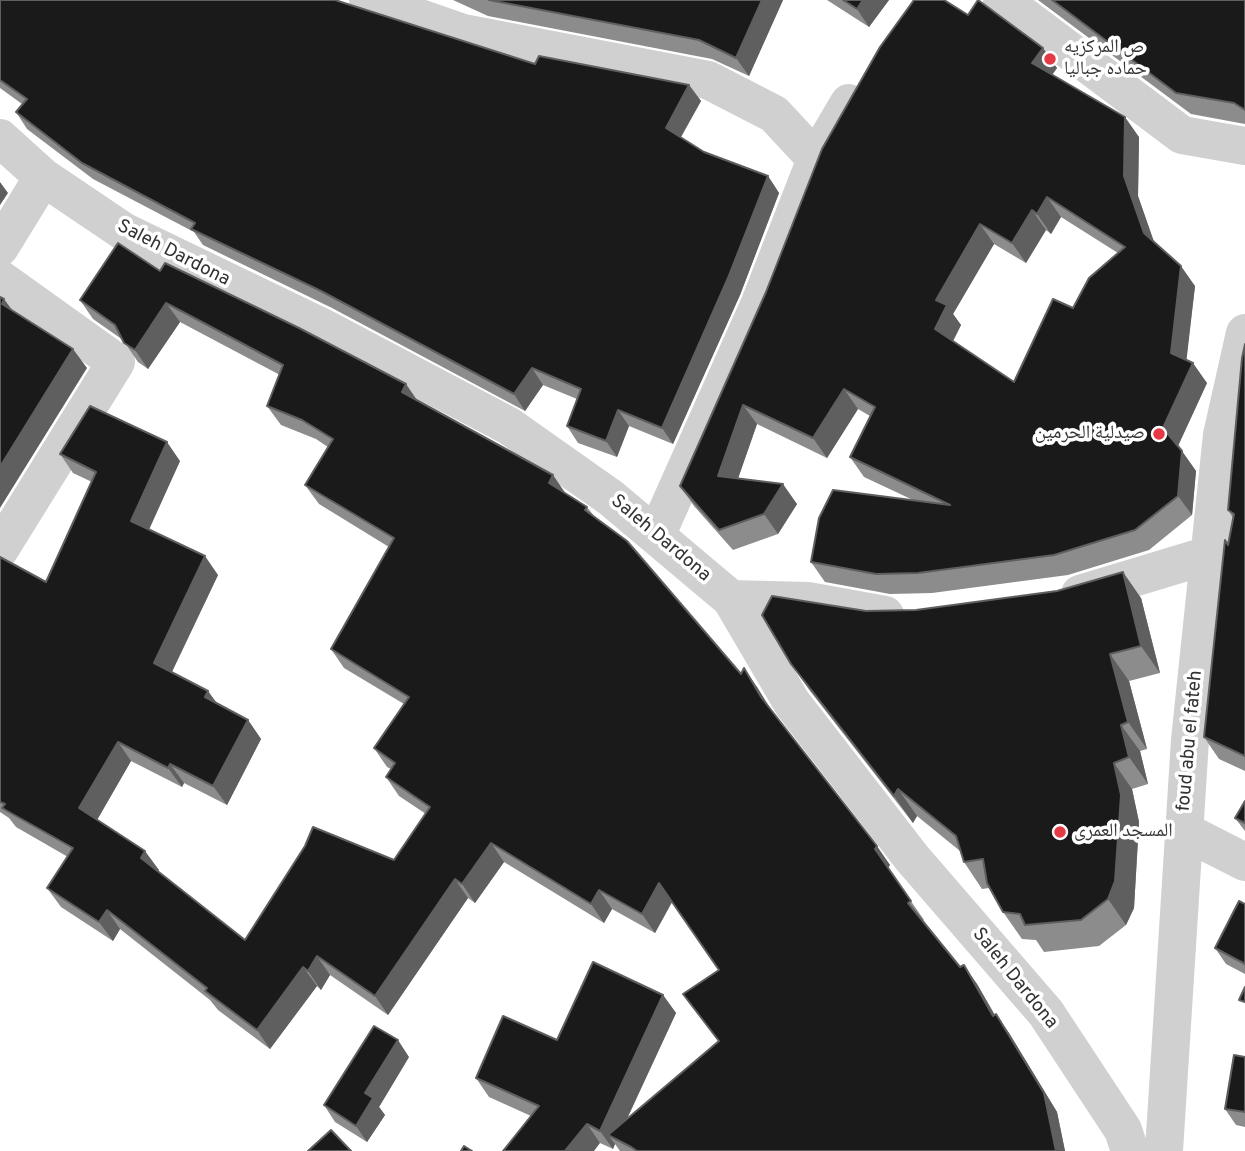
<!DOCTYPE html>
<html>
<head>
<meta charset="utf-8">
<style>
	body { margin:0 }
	canvas { display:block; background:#fff }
</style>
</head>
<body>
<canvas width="1245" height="1151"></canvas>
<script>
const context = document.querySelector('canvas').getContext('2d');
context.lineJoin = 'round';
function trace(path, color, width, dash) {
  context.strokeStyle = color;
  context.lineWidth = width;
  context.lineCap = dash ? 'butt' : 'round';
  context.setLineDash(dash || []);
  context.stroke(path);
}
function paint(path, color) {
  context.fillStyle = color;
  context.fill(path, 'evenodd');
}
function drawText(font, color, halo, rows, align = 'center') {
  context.font = font + ' Overpass,"Noto Naskh Arabic",sans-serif';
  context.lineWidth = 7;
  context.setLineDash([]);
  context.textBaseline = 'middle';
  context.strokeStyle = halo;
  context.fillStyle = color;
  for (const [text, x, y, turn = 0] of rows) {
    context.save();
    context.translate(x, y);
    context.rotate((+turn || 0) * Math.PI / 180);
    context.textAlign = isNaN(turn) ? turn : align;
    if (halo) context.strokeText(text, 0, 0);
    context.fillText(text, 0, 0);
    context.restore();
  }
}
trace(new Path2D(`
	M368,0L463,33L708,80L774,114L816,159L849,103
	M1002,0L1182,135L1245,146
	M0,138L43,177L123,231L322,327L509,426L611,498L731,599L792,703L912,858L1046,1013L1123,1130L1130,1151
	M0,247L43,177
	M0,279L116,362L0,549
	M656,536L760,303L816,159
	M1080,594L1209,555
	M731,599L808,601L885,615
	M1184,831L1245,862
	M1164,1151L1190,740L1222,435L1245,333`), '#d0d0d0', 38);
paint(new Path2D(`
	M0,0L535,64L689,85L701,101L681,137L704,152L768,176L779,193L740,295L673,444L629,426L617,457L578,443L567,426L577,399L543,385L525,411L332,308L203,245L194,232L93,179L27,129L16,112L22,104L0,88Z
	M453,0H783L749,76L712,59L488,16Z
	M827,0H889L869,27Z
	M1038,0H1245V124L1191,114Z
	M968,15L1057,68L1052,75L1139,137L1138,196L1154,243L1195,286L1186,360L1207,383L1178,446L1196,471L1192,515L1149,550L1068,575L932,593L890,594L825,582L811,562L913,500L864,477L850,457L870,416L858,409L827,458L757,424L738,478L797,504L778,534L733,550L694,506L680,486ZM1061,217L1118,253L1014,382L953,341L961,325L953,314L994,244L1026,263L1046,230L1051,234Z
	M160,271L418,401L587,507L594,516L741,674L757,687L770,709L890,865L888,868L924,920L923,921L960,967L977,984L995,1015L1009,1033L1057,1112L1065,1151H620L615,1144L613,1149L600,1143L531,1116L489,1097L476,1078L557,1040L663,995L676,1013L627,1119L718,1041L683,994L719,970L672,902L655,933L612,909L604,923L504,862L475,903L468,898L388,1015L330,975L321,990L317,986L270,1049L218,1010L210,1000L120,929L113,941L61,907L47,888L68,857L16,827L9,818L0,812V557L46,582L92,482L73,473L60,454L180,461L149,530L218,575L172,672L217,703L248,720L261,739L227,805L184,783L182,787L131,761L97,820L159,870L158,871L245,940L394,860L426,814L399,796L386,777L391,769L387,767L374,748L404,704L344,668L331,649L389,547L319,504L305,485L328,447L316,439L281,425L267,406L280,375L180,322L148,369L138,362L123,340L93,319L80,300Z
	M1245,344V771L1219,759L1204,737L1225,540L1228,544L1233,518L1228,510Z
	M1141,598L1160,673L1129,681L1147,749L1140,751L1148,784L1132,789L1139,822L1134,908L1126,925L1099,946L1044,952L1036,940L1022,939L1003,912L989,888L982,889L964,862L960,851L917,816L913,823L810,691L791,664L866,611L916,610Z
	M1245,801V831L1235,818Z
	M1245,904V974L1226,964L1215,948Z
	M409,1057L379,1107L385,1115L367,1142L335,1122L324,1105Z
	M1245,1057V1127L1236,1125L1225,1109Z`), '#8c8c8c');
paint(new Path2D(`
	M762,0H783L749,76L736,58Z
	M863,0H889L869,27L857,9Z
	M1043,48L1057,68L1046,83L1032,63Z
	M689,85L701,101L677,144L666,128Z
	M1125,117L1139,137L1138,196L1158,253L1144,233L1124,176Z
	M768,176L779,193L740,295L673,444L662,428Z
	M0,182L8,193L0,205Z
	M1047,197L1061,217L1051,234L1037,214Z
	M1032,210L1046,230L1026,263L1012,243Z
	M980,224L994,244L953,314L961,325L949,349L935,329L936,300Z
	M1181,266L1195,286L1185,373L1171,353Z
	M4,299L18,318L2,304Z
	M166,303L180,322L148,369L135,350Z
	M73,349L87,368L0,508V467Z
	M1193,363L1207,383L1177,448L1163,428Z
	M532,368L543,385L525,411L514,394Z
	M406,384L419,403L402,392Z
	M844,389L858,409L827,458L813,438Z
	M743,405L757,424L732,496L718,476Z
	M618,410L629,426L617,457L606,441Z
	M167,442L180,461L144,540L131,521Z
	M1182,451L1196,471L1192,515L1178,496Z
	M553,475L566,494L549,483Z
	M783,484L797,504L778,534L764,514Z
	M205,556L218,575L167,682L154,663Z
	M1123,572L1141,598L1160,673L1141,646Z
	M1110,654L1129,681L1147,749L1128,722Z
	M744,668L757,687L775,716L761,697Z
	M208,691L222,710L205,697Z
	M248,720L261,739L227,805L213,786Z
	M1121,725L1140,751L1148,784L1129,757Z
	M118,742L131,761L93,827L79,808Z
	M1114,763L1132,789L1139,822L1134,908L1126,925L1108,899Z
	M170,764L184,783L182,787L168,768Z
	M898,789L917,816L913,823L894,796Z
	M491,843L504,862L475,903L462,884Z
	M877,846L890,865L888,868L875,849Z
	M145,851L159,870L154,877L141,858Z
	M455,879L468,898L388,1015L375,996Z
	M659,883L672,902L655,933L642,914Z
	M599,890L612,909L604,923L591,904Z
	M107,910L120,929L113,941L99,922Z
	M317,956L330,975L321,990L308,971Z
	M964,965L977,984L1006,1035L993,1016Z
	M303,967L317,986L270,1049L257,1030Z
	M663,995L676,1013L617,1140L608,1135L615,1144L613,1149L600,1131Z
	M996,1014L1009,1033L1057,1112L1065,1151H1056Z
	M398,1040L409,1057L379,1107L385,1115L367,1142L356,1126L365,1093Z
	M587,1124L600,1143L594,1151H565Z`), '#5f5f5f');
const building = new Path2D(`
	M0,0H335L535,64L539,56L689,85L666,128L704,152L768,176L728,278L662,428L618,410L606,441L567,426L581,389L532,368L514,394L321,291L191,229L195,223L82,163L16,112L27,99L0,80Z
	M489,0H762L736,58L699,40Z
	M843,0H863L857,9Z
	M914,0H944L968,15L978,0L1043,48L1032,63L1125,117L1124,176L1144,233L1181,266L1171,353L1193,363L1163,428L1182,451L1178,496L1135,530L1054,555L918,573L876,574L811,562L819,518L833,490L950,505L850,457L875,407L844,389L813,438L743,405L718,476L783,484L764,514L719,530L680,486L766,292L822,149L880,47ZM1047,197L1125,247L1089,278L1073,308L1053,299L1014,382L935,329L947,305L936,300L980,224L1012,243L1032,210L1037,214Z
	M1052,0H1245V110L1234,103L1176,93Z
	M118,243L160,271L165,263L299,328L406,384L402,392L553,475L549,483L587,507L585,510L627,541L741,674L744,668L761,697L877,846L875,849L911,901L908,903L960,967L964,965L993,1016L996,1014L1044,1093L1056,1151H637L631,1147L608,1135L719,1041L683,994L719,970L659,883L642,914L599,890L591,904L491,843L462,884L455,879L375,996L317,956L308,971L303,967L257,1030L205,991L207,988L107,910L99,922L47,888L73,848L2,808L5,804L0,802V557L46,582L96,472L60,454L90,406L167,442L131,521L205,556L154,663L208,691L205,697L248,720L213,786L170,764L168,768L118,742L79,808L145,851L141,858L245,940L305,846L313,827L394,860L430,807L386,777L395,763L374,748L409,697L331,649L394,538L305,485L333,439L302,420L267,406L283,365L166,303L135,350L124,343L115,325L80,300Z
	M0,297L4,299L2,304L73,349L0,467Z
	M1245,344V756L1204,737L1225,540L1228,545L1234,514L1228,510L1242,358Z
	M1123,572L1141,646L1110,654L1128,722L1121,725L1129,757L1114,763L1121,795L1115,881L1108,899L1081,920L1025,925L1020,914L1003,912L987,883L983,859L964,862L956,836L898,789L894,796L791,664L762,615L772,596L866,611L916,610L1057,591Z
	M1245,801V823L1235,818Z
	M1239,901L1245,904V964L1215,948Z
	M593,962L663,995L600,1131L587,1124L565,1151H503L539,1106L476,1078L503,1016L557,1040Z
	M1245,987V1002L1239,1000Z
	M374,1026L398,1040L365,1093L373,1098L356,1126L324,1105Z
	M1234,1055L1245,1057V1112L1225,1109Z
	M331,1130L351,1151H308Z
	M464,1146L472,1151H461Z`);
paint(building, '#1a1a1a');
trace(building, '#5f5f5f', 2);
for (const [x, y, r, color] of [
	[1050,59,7,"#e63946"],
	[1159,434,7,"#e63946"],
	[1060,832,7,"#e63946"]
]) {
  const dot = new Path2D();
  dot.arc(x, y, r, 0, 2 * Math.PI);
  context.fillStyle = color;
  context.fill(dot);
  trace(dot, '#fff', 2.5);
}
drawText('19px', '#333', '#fff', [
	["ص المركزيه",1064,48],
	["حماده جباليا",1064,70],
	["صيدلية الحرمين",1145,434,"right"],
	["المسجد العمرى",1074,832]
], 'left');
drawText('19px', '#333', '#fff', [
	["Saleh Dardona",173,254,27],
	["Saleh Dardona",660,539,40],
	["foud abu el fateh",1191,741,-85],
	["Saleh Dardona",1014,979,51]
]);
</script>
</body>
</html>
